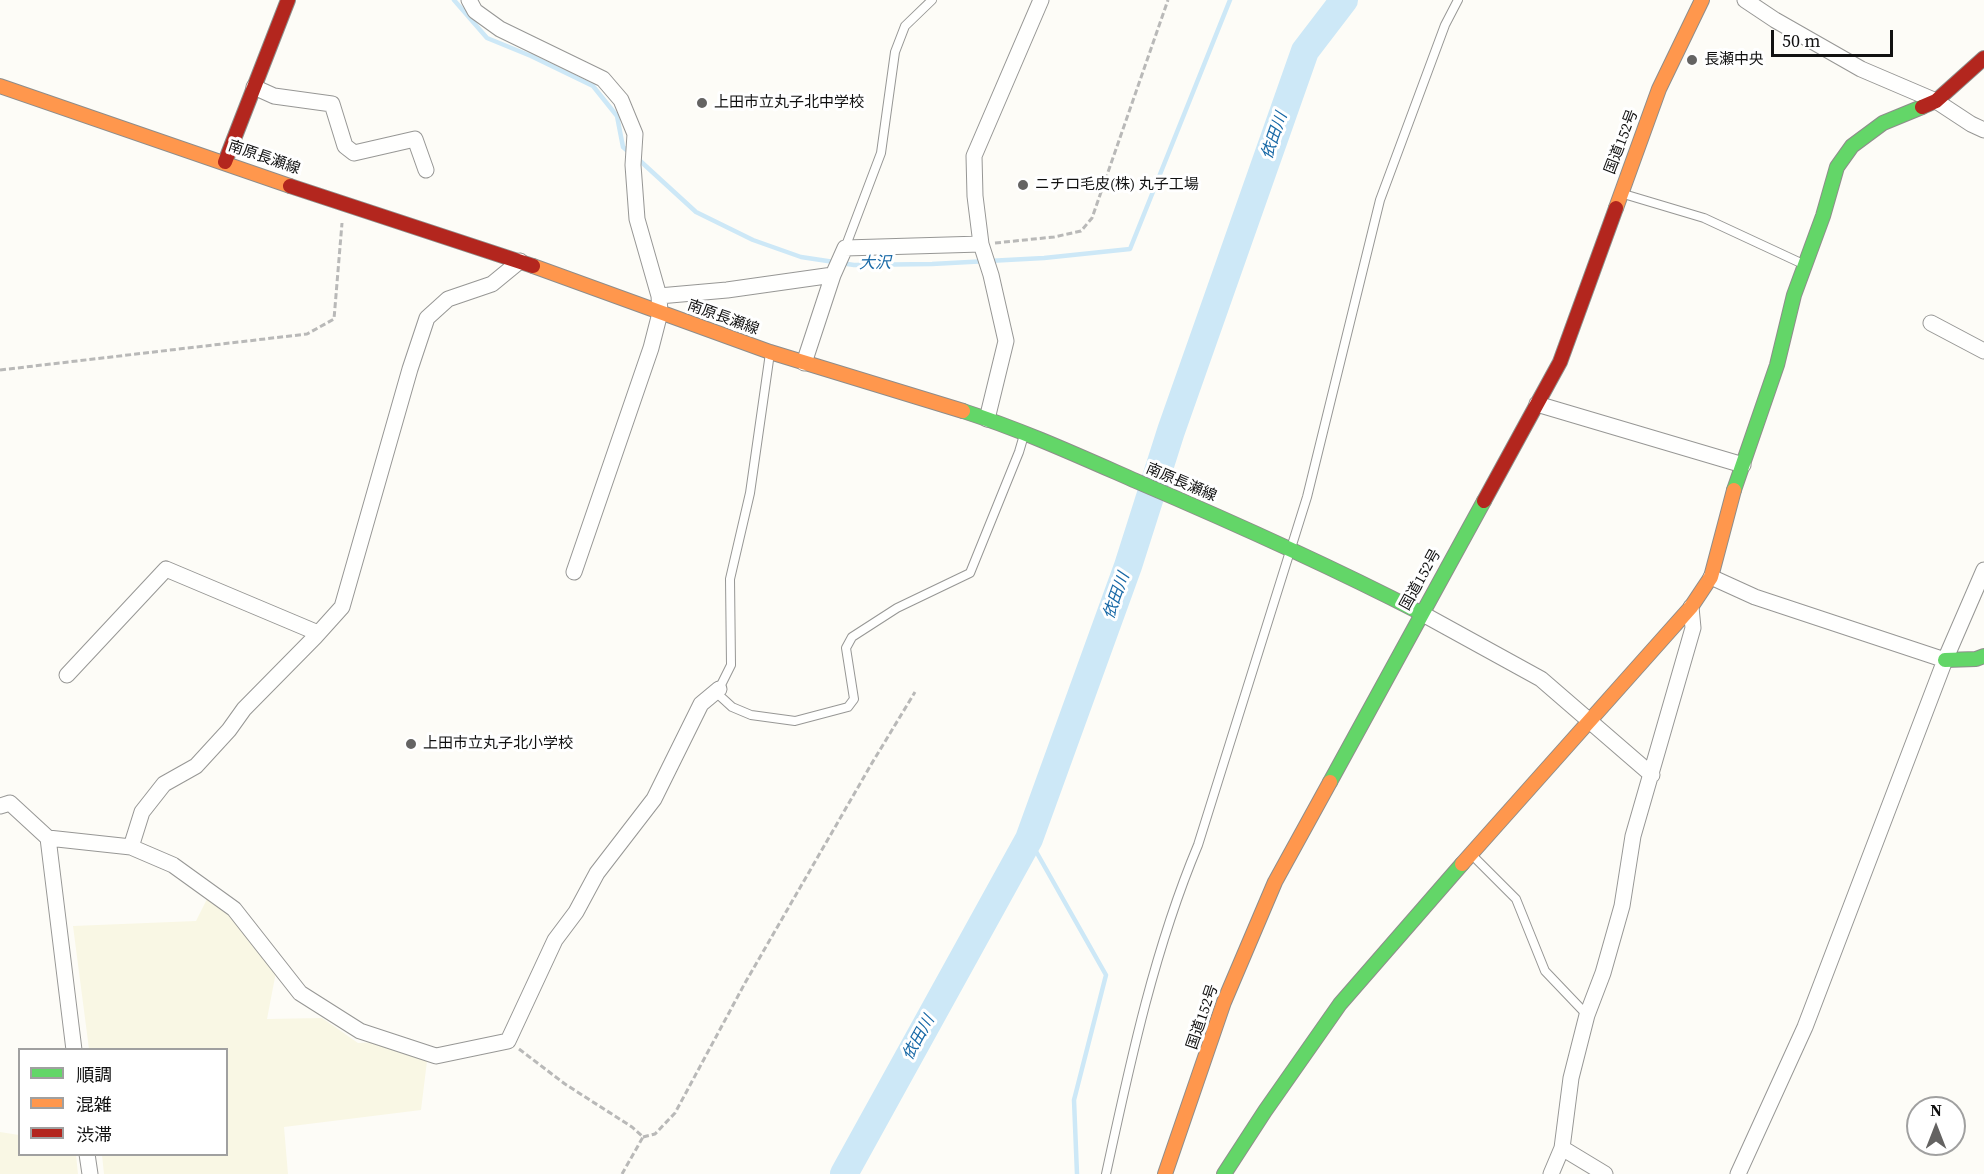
<!DOCTYPE html>
<html>
<head>
<meta charset="utf-8">
<style>
	body { margin:0 }
	#map { position:relative; width:1984px; height:1174px; overflow:hidden; background:#fdfcf7; font-family:"Source Serif 4","Noto Sans JP",serif }
	canvas { display:block }
	.legend { position:absolute; left:18px; top:1048px; width:210px; height:108px; box-sizing:border-box; background:#fff; border:2px solid #a0a0a0; margin:0; padding:8px 10px; list-style:none; font-size:18px; color:#111 }
	.legend li { display:flex; align-items:center; gap:12px; height:30px }
	.legend b { width:30px; border:2px solid #a0a0a0 }
	.north { position:absolute; left:1906px; top:1096px; width:60px; height:60px; box-sizing:border-box; background:#fff; border:2px solid #a0a0a0; border-radius:50%; rotate:0deg; font-size:16px; font-weight:700; line-height:24px; text-align:center; color:#111 }
	.north::after { content:''; display:block; margin:auto; width:21px; height:27px; background:#646362; clip-path:polygon(50% 0,100% 100%,50% 72%,0 100%) }
	.scale { position:absolute; left:1771px; top:30px; width:122px; height:27px; box-sizing:border-box; border:3px solid #111; border-top:0; padding-left:8px; font-size:18px; line-height:21px; white-space:nowrap; color:#111; -webkit-text-stroke:4px #fff; paint-order:stroke }
</style>
</head>
<body>
<div id="map">
<canvas width="1984" height="1174"></canvas>
<ul class="legend">
<li><b style="height:8px;background:#63d668"></b>順調</li>
<li><b style="height:8px;background:#ff974d"></b>混雑</li>
<li><b style="height:8px;background:#b3261e"></b>渋滞</li>
</ul>
<div class="north">N</div>
<div class="scale">50 m</div>
</div>
<script>
const context = document.querySelector('canvas').getContext('2d');
context.lineJoin = 'round';
function paint(path, color) {
  context.fillStyle = color;
  context.fill(path, 'evenodd');
}
function trace(path, color, width, dash) {
  context.strokeStyle = color;
  context.lineWidth = width;
  context.lineCap = dash ? 'butt' : 'round';
  context.setLineDash(dash || []);
  context.stroke(path);
}
function drawText(font, color, halo, rows, align = 'center') {
  context.font = font + ' "Source Serif 4","Noto Sans JP",serif';
  context.lineWidth = 6;
  context.setLineDash([]);
  context.textBaseline = 'middle';
  context.strokeStyle = halo;
  context.fillStyle = color;
  for (const [text, x, y, turn = 0] of rows) {
    context.save();
    context.translate(x, y);
    context.rotate((+turn || 0) * Math.PI / 180);
    context.textAlign = isNaN(turn) ? turn : align;
    if (halo) context.strokeText(text, 0, 0);
    context.fillText(text, 0, 0);
    context.restore();
  }
}
paint(new Path2D(`
	M207,899L236,917L276,972L267,1019L322,1018L358,1043L405,1041L427,1061L421,1110L284,1127L288,1174H104L102,1155L226,1154V1050L89,1049L73,926L196,921Z
	M0,1132L19,1135L20,1154L76,1155L78,1174H0Z`), '#f9f7e4');
trace(new Path2D(`
	M454,0L487,38L531,56L593,86L617,116L623,147L630,153
	M637,158L696,212L753,240L801,257L854,265L932,264L1044,258L1130,249L1230,0
	M1029,839L1106,975L1074,1100L1077,1174`), '#cde8f7', 4.5);
trace(new Path2D(`
	M844,1174L1029,839L1128,566L1171,431L1305,51L1344,0`), '#cde8f7', 28);
const lane = new Path2D(`
	M1627,195L1704,218L1803,264
	M845,248L881,153L895,52L905,26L932,0
	M770,353L750,493L730,579L731,665L719,689L720,696L732,707L751,715L795,721L848,707L854,699L846,648L852,637L897,608L970,573L1019,452L1024,435
	M1472,855L1516,899L1545,971L1587,1015
	M1106,1174C1130,1063 1154,950 1198,845L1307,497L1380,200L1445,25L1458,0`);
const street = new Path2D(`
	M469,0L475,11L500,29L603,79L621,100L635,134L633,165L637,219L659,296L660,313L651,348L574,572
	M1745,0L1775,20L1861,69L1936,101L1971,124L1984,130
	M254,87L274,96L332,104L345,146L354,153L415,139L426,170
	M659,296L727,290L833,275
	M1931,323L1984,351
	M804,363L833,275L845,248L981,244
	M1537,404L1743,465
	M987,419L1006,341L991,275L981,244L975,196L974,156L1041,0
	M1711,577L1755,597L1945,660
	M1421,613L1541,679L1652,775
	M67,675L166,569L318,633
	M0,806L10,803L48,838L131,847L173,865L234,909L300,993L360,1031L436,1056L508,1041L555,940L576,912L597,873L654,799L701,704L719,689
	M48,838L74,1050
	M131,847L142,812L164,784L196,766L229,730L244,709L315,637L342,607L410,369L427,318L448,299L492,284L520,261
	M1562,1148L1605,1174
	M87,1154L90,1174
	M1551,1174L1562,1148L1571,1078L1587,1015L1603,973L1622,906L1633,836L1693,628L1691,607
	M1738,1174L1805,1027L1945,660L1984,570`);
const fast = new Path2D(`
	M963,411C1022,430 1079,456 1136,481C1232,522 1328,565 1421,613
	M1734,490L1777,365L1794,295L1823,216L1837,167L1852,146L1883,123L1922,107
	M1945,660L1976,659L1984,656
	M1330,782L1484,501
	M1224,1174L1265,1111L1340,1004L1462,864`);
const slow = new Path2D(`
	M0,86L290,186
	M1616,208L1659,89L1702,0
	M533,266L770,352L963,411
	M1462,864L1691,607L1711,577L1734,490
	M1165,1174L1224,1002L1275,882L1330,782`);
const jam = new Path2D(`
	M1922,107L1936,101L1984,58
	M225,162L288,0
	M290,186L533,266
	M1484,501L1560,362L1616,208`);
trace(lane, '#979795', 10);
trace(street, '#979795', 17);
trace(fast, '#8e8d8b', 16);
trace(slow, '#8e8d8b', 16);
trace(jam, '#8e8d8b', 16);
trace(new Path2D(`
	M995,243L1054,237L1081,231L1092,218L1168,0
	M0,370L307,334L334,319L342,223
	M519,1049L565,1084L632,1127L643,1137L622,1174
	M643,1137L655,1134L675,1113L745,983L872,763L915,692`), '#b9b9b8', 3, [6, 3]);
trace(lane, '#fffffe', 8);
trace(street, '#fffffe', 15);
trace(fast, '#63d668', 14);
trace(slow, '#ff974d', 14);
trace(jam, '#b3261e', 14);
for (const [x, y, r, color] of [
	[1692,60,6,"#646362"],
	[702,103,6,"#646362"],
	[1023,185,6,"#646362"],
	[411,744,6,"#646362"]
]) {
  const dot = new Path2D();
  dot.arc(x, y, r, 0, 2 * Math.PI);
  context.fillStyle = color;
  context.fill(dot);
  trace(dot, '#fff', 2);
}
drawText('15px', '#111', '#fff', [
	["長瀬中央",1704,60],
	["上田市立丸子北中学校",714,103],
	["ニチロ毛皮(株) 丸子工場",1035,185],
	["上田市立丸子北小学校",423,744]
], 'left');
drawText('15px', '#111', '#fff', [
	["国道152号",1622,142,-69],
	["南原長瀬線",264,158,19],
	["南原長瀬線",723,318,20],
	["南原長瀬線",1181,483,23],
	["国道152号",1421,580,-61],
	["国道152号",1203,1017,-71]
]);
drawText('italic 16px', '#1768a6', '#fff', [
	["依田川",1275,136,-71],
	["大沢",875,264,-1],
	["依田川",1117,596,-70],
	["依田川",919,1038,-61]
]);
</script>
</body>
</html>
